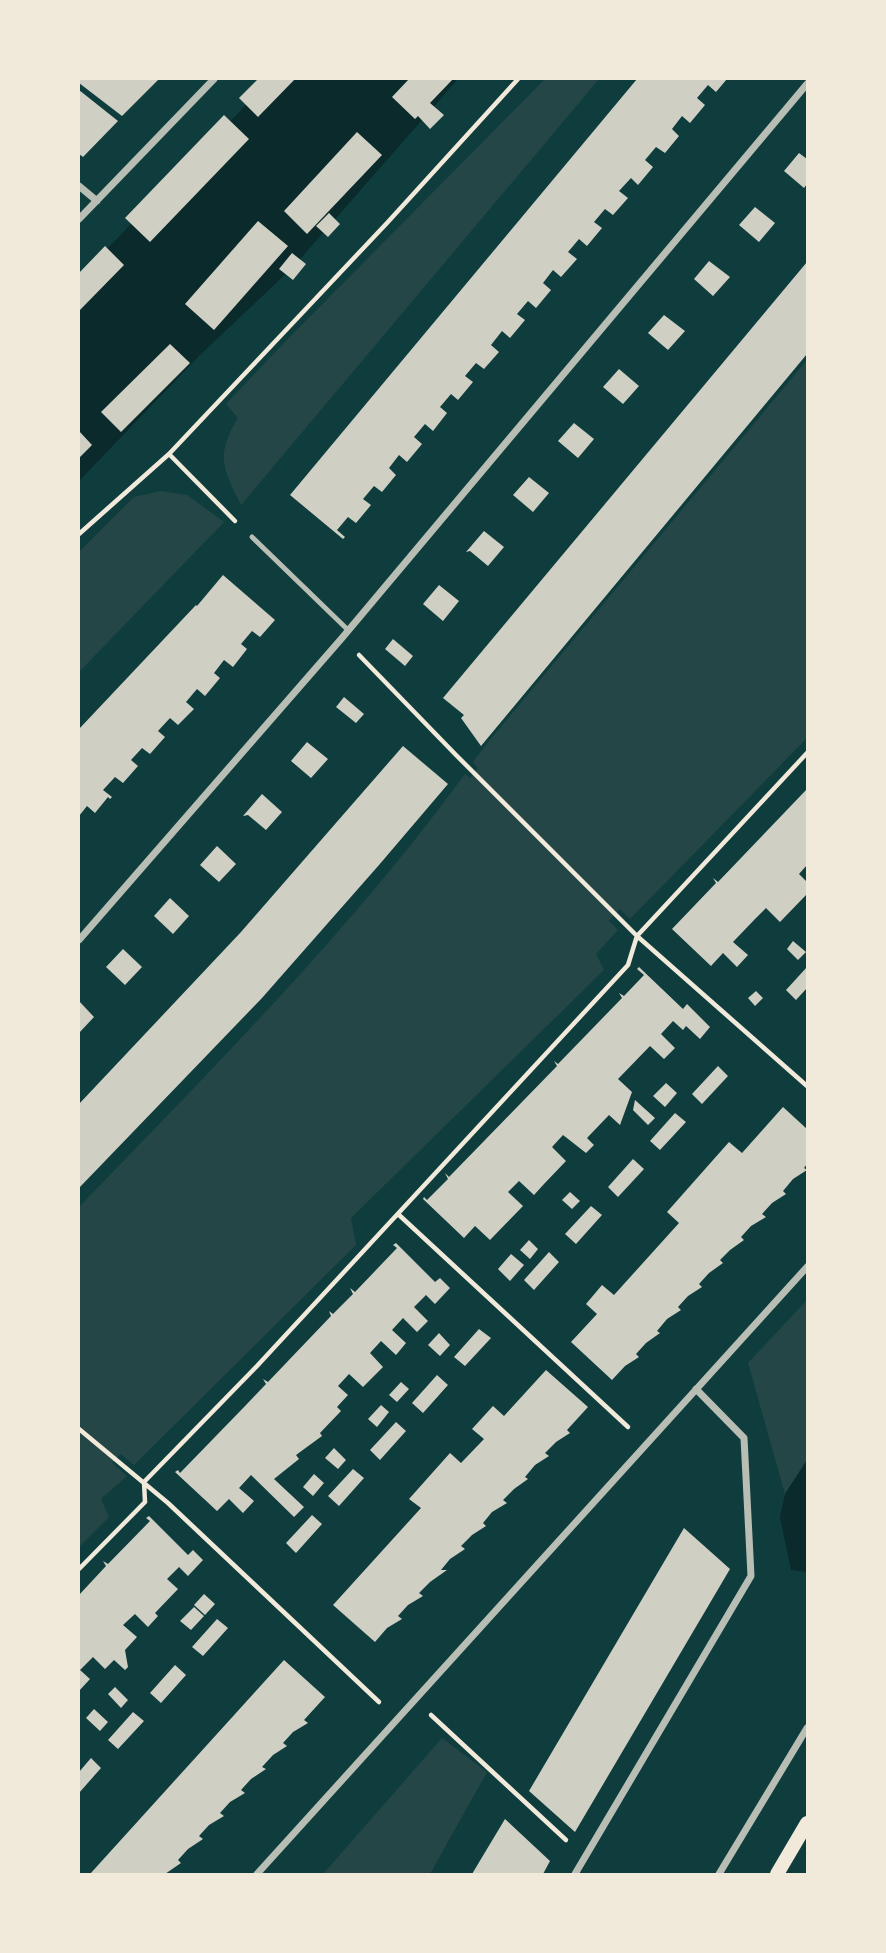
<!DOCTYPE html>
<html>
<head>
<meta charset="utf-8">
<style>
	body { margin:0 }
	#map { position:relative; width:886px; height:1953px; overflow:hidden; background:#0f3d3e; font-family:"Zilla Slab",serif }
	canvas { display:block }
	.frame { position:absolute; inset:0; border:80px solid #f1e9da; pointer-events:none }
</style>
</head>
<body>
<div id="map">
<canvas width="886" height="1953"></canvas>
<div class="frame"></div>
</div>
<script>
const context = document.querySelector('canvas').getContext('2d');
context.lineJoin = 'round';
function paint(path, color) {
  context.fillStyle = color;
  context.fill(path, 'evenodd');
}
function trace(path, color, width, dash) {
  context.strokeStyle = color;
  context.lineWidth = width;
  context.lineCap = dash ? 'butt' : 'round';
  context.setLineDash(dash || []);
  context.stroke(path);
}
paint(new Path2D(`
	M545,79H599L241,505C223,469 215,455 238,418L226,404L282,345Z
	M807,360V738L630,919L620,909L609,921L618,930L596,954L604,970L351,1218L356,1245L134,1465L121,1454L112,1463L127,1476L101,1499L109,1517L79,1547V1207C213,1068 351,930 465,774L470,778L478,768L473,762L489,741Z
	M161,491L187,495L224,522L79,672V552L134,497Z
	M807,1300V1460L785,1494L748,1363Z
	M442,1738L487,1772L430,1874H323Z`), '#244646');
paint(new Path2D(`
	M271,79H458L293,267L200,355L79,481V278Z
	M807,1460V1572H806L791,1570L780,1517L785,1494Z`), '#0a2a2b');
paint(new Path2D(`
	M79,79H159L122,116L79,83Z
	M258,79H295L258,117L239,98Z
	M409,79H453L430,103L444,115L430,129L418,116L415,119L392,97Z
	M637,79H727L716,92L708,85L697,98L705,105L690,123L682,116L672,129L679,136L665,153L656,147L645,160L653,167L638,185L631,178L619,191L628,198L613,215L605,209L594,222L602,228L587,246L579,239L568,252L577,259L561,277L553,270L543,283L551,290L536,308L528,301L517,314L525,320L510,338L502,331L491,345L499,352L484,369L476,363L465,376L473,382L458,400L451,394L440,407L447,413L433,431L425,424L414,437L422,444L407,462L399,455L389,468L396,475L382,492L374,486L363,499L371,505L356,523L348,517L337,530L345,537L343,539L290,495Z
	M79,90L118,121L83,157L79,154Z
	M224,115L249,139L150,242L125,218Z
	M357,132L382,155L307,234L284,211Z
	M799,153L807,159V184L804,188L784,171Z
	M755,207L775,223L759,242L739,225Z
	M329,213L340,224L328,237L316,226Z
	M258,221L288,246L214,330L185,304Z
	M105,246L124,265L79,311V273Z
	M292,253L306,264L293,280L279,269Z
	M709,261L730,277L713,296L694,279Z
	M807,262V354L481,746L461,718L464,715L443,698Z
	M664,315L685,331L668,350L648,333Z
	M170,344L190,363L121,432L101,412Z
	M619,369L639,386L623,404L603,387Z
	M574,423L594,439L578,458L558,441Z
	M79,431L92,445L79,458Z
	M529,477L549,493L533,512L513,495Z
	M484,531L504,547L488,566L470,551L466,552Z
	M223,575L275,620L260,637L252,631L241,644L247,649L233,667L224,660L214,673L220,678L205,696L197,689L186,702L194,709L178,725L170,718L158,731L165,737L150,754L142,748L131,760L138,766L123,783L115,777L103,790L112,797L110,799L108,797L95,813L87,806L79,816V729L196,605L197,606Z
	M439,585L459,601L443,621L423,604Z
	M393,639L413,656L405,666L385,649Z
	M344,697L364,714L356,723L336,707Z
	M307,742L328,759L311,778L291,761Z
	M403,746L448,784L379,865L262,998L79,1188V1104L241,932Z
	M807,789V865L799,874L807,882V894L780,922L766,908L755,919L733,942L748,955L737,967L723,953L711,966L672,929L716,883L713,878L718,882Z
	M262,794L282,812L266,830L248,815L243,816Z
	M217,846L236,864L219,882L200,865Z
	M170,898L189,916L173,934L154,916Z
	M793,941L806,952L798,960L787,949Z
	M123,949L142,967L125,985L106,967Z
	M639,967L683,1009L687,1004L710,1027L700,1039L686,1026L683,1030L673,1021L661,1034L675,1048L664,1059L650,1046L618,1079L632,1092L620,1125L609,1115L587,1138L594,1145L586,1153L563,1135L552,1147L566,1161L544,1184L534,1195L519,1181L508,1192L523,1206L490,1240L475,1226L464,1238L423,1199L424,1197L427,1200L448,1179L445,1173L449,1177L557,1066L554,1061L558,1064L622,998L619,993L624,996L644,975L637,969Z
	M807,967V988L796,1000L786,990Z
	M756,991L763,998L755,1006L748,998Z
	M79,1001L94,1017L79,1033Z
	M718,1066L728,1076L702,1104L692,1094Z
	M666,1083L677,1093L665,1107L653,1096Z
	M635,1100L655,1118L648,1125L633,1110Z
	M783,1107L807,1129V1164L804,1168L807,1170L793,1179L783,1191L786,1194L772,1203L762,1214L766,1217L751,1226L741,1237L744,1240L730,1250L720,1260L723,1263L709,1273L699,1284L702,1287L688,1296L678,1307L681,1310L667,1319L657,1331L660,1333L646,1343L636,1354L639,1357L625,1366L612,1380L571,1342L597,1314L586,1304L602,1285L614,1295L679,1223L667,1212L729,1142L742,1153Z
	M675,1113L686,1122L660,1150L650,1141Z
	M633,1159L644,1169L618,1197L608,1187Z
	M570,1192L580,1201L572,1209L562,1200Z
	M591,1206L602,1215L576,1244L565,1234Z
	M529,1240L538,1249L530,1259L520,1250Z
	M396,1243L435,1282L440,1278L450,1288L435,1304L426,1295L414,1307L428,1321L417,1332L403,1318L392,1330L406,1343L396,1355L381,1341L370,1353L383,1367L363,1387L349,1374L338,1386L348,1395L337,1407L341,1411L320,1433L322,1436L296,1455L299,1459L274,1479L304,1507L294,1517L251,1475L239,1488L254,1501L243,1513L229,1499L217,1511L175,1472L178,1470L180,1473L246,1405L266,1384L263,1379L268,1382L288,1361L331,1316L329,1311L333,1314L353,1294L350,1288L355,1292L397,1248L393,1245Z
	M549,1252L559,1262L534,1290L524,1280Z
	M511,1254L524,1265L510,1281L498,1269Z
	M479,1329L491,1338L465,1366L454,1357Z
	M439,1333L450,1345L440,1356L428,1345Z
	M546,1370L588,1407L567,1430L570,1433L556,1442L545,1453L549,1456L535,1465L525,1477L528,1479L514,1489L503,1500L507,1503L492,1512L483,1523L486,1526L472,1535L461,1546L465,1549L450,1559L441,1570H447L430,1582L419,1593L423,1596L408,1605L398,1616L402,1619L387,1628L375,1642L333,1605L421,1508L409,1499L450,1453L461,1463L484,1439L472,1429L493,1406L504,1416Z
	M437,1375L448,1385L423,1413L412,1403Z
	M401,1382L409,1389L397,1402L389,1395Z
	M381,1405L389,1412L377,1427L368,1419Z
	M396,1422L406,1431L380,1460L370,1450Z
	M334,1448L346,1460L338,1469L325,1458Z
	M353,1469L364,1478L339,1506L328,1496Z
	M314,1474L324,1483L313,1496L303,1487Z
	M312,1515L322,1524L296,1553L286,1543Z
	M149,1516L188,1555L193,1550L203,1560L188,1576L179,1567L167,1579L178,1589L155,1613L158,1616L148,1627L135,1614L123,1625L137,1637L125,1650L128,1667L125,1670L114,1660L105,1669L93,1657L80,1670L90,1679L79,1691V1595L106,1566L103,1561L108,1564L150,1521L146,1518Z
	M684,1528L730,1569L575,1832L529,1791Z
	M204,1594L215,1604L205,1615L194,1605Z
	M194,1607L204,1616L191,1630L180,1621Z
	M217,1619L228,1628L203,1656L192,1647Z
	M284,1660L325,1697L304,1720L308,1723L293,1732L283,1743L287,1746L273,1755L262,1767L266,1769L251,1779L241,1790L245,1793L230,1802L220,1813L224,1816L209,1825L199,1836L203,1839L188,1849L178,1860L181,1863L165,1874H90Z
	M175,1665L186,1675L161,1703L150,1693Z
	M115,1687L128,1700L121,1708L108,1694Z
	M94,1709L108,1722L100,1731L86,1718Z
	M133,1712L144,1721L118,1749L108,1740Z
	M91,1758L101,1768L79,1793V1772Z
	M505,1819L550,1861L543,1874H472Z`), '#cfcfc3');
trace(new Path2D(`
	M169,454L235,521
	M79,534L169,454L387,223L518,79
	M359,655L456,755L637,936L807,1086
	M398,1214L628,1427
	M79,1429L168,1503L379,1702
	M79,1569L145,1502L144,1482L257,1366L628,965L637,936L807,753
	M431,1715L566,1840`), '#f1e9da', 4.5);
trace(new Path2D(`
	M252,537L348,630`), '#b8beb3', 5);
trace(new Path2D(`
	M79,186L97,201
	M79,219L214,79
	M79,940L342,638L807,84
	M257,1874L807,1267
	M575,1874L751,1576L744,1438L696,1389
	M719,1874L807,1728`), '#b8beb3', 7);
trace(new Path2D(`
	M777,1874L807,1823`), '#f1e9da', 14);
</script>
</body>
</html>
